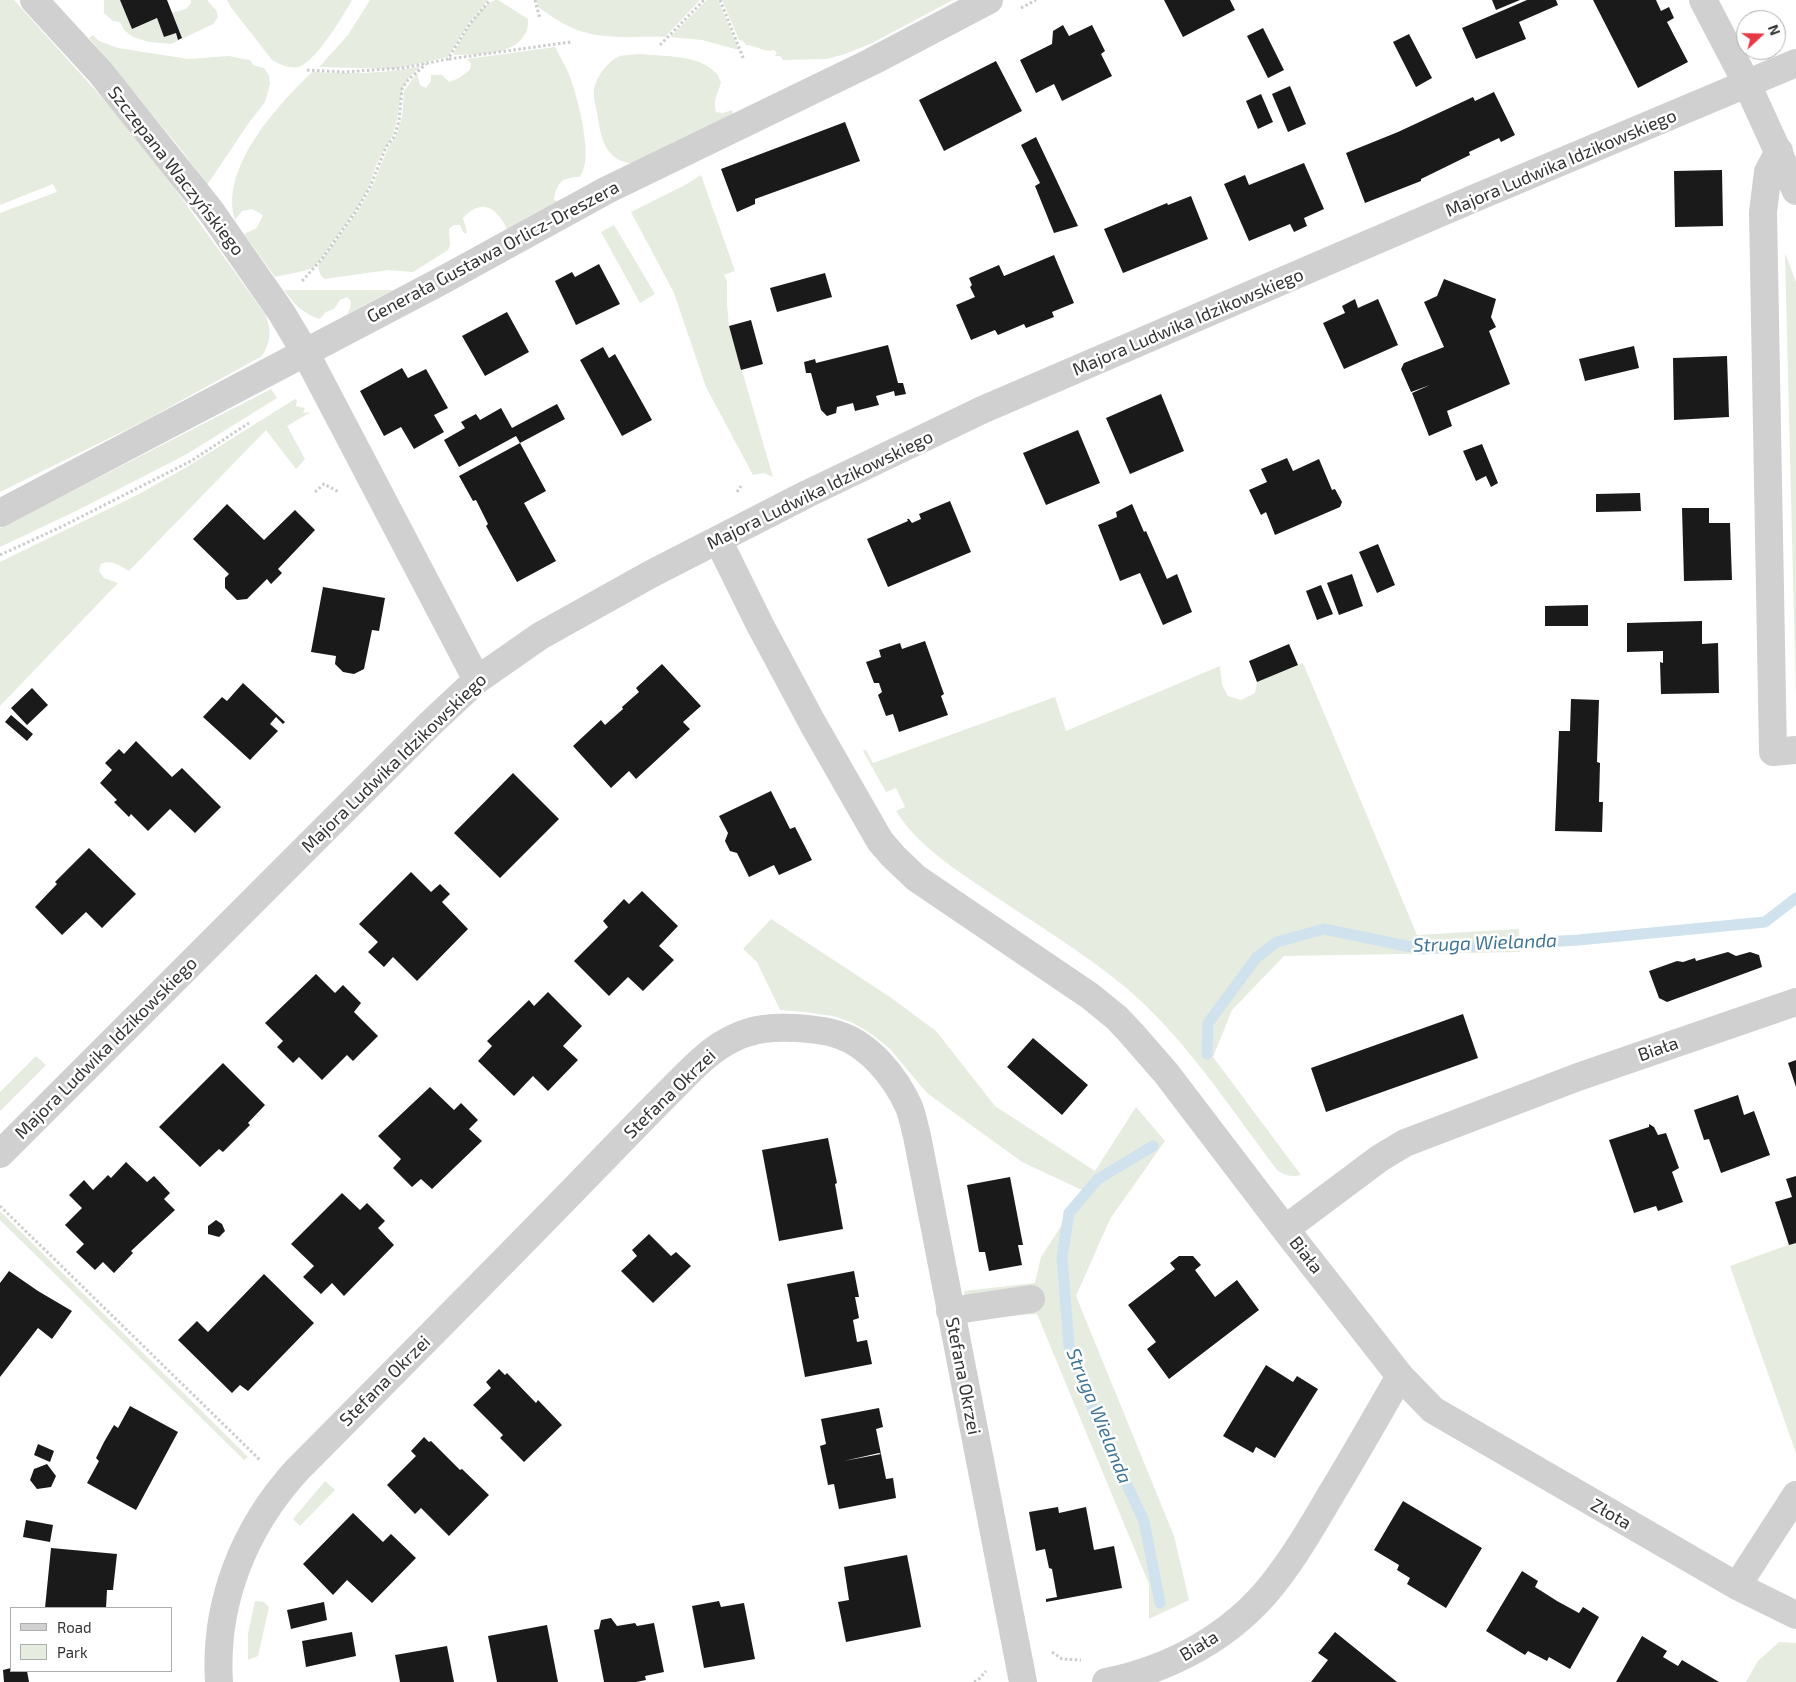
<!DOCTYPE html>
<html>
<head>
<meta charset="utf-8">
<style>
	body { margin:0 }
	#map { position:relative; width:1796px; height:1682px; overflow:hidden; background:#fff; font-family:"Exo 2",sans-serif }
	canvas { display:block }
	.legend { position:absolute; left:10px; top:1607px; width:162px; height:65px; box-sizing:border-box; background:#fff; border:1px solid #adadad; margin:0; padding:6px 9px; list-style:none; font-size:15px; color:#333 }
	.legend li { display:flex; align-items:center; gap:10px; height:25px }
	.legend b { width:25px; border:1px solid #adadad }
	.north { position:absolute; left:1736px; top:10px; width:50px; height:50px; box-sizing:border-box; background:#fff; border:1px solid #adadad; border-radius:50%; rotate:69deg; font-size:14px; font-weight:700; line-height:20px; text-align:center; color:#333 }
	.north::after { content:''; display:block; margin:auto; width:18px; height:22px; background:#e63946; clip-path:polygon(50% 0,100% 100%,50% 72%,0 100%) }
</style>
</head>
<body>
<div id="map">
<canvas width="1796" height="1682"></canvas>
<ul class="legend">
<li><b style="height:6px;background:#d0d0d0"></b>Road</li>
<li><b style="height:14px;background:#e6ecdf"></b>Park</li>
</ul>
<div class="north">N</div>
</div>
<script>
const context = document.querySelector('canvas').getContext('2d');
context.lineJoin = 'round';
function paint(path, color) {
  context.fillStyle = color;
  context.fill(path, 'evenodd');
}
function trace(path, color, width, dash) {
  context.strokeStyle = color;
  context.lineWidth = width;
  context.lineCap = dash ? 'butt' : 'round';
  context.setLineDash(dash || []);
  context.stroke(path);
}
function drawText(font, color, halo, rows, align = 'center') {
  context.font = font + ' "Exo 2",sans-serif';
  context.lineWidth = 5;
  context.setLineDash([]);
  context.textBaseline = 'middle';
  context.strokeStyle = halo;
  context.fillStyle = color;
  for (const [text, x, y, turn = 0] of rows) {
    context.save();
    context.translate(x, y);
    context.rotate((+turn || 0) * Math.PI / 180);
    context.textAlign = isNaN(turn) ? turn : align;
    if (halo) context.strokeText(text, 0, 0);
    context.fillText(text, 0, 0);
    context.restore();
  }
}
paint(new Path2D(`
	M0,0H14L106,102L154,160L265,314C272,330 271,341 262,356L146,420L0,492V213L57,192L53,184L0,205Z
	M104,0H120L132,29L157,18L164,36L176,33L179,40L182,38L172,13L186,9L191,3V0H207L216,10L218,17L213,24L171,44L149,42L133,37L124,30L120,22L113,21L104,13Z
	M227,0H352C343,16 315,63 298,67C289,69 279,64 272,60L230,6Z
	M370,0H488L468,24L448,57L394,69L319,67L348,35Z
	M495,0H498L528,19C528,24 528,30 525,34C512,57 476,54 453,55C463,37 475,9 495,0Z
	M537,0H700L665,37C634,36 597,41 568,26C558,21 548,14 538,7Z
	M707,0H718L739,50L702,40L670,37Z
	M722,0H953L872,43L845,54L827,59L783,60L780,56H775L777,53L774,50C764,53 756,45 746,45L743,41L739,40Z
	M93,35L99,41L118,48L188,59L229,56L250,60L253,65L264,68L269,76L270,84L265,102L248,124L207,185L183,152L89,38Z
	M555,47C559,55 564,63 568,72C576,91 596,161 579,177C563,177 556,183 554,200L557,201L565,198L516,228L507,229C497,208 482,197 463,218L467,232L466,234L463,232L460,225H454L449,229L450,245L448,250L413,272L388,270L325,279L321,276L318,268L319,264L359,209L372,187L388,148L396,136L402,117L404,91L417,73L420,85L426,88L431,81V75H442L449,82L459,78L470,70L471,63L467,59Z
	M639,54C661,56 700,55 715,72C718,74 719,79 721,82C718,95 713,97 716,112L723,113L732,110L733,114L709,128L633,164C603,160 601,136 597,112C595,103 592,93 595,85C598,75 608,62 616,58C623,54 632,55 639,54Z
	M422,66C394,84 403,107 393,134C390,142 384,149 380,157C375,166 373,176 369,186C359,208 343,228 329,247C324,254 319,263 312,268C304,272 285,274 275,277L244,234L257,228L263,215L252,209L242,211L235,220C219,168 278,105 312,72C349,74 386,74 422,66Z
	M701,175L735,271L724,275L727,281V304L729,326L773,477L764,473L753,475L706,387L674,293L631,212L685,185Z
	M614,225L655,294L640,303L601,232Z
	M1785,253L1796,282V698Z
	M284,290H393L347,314L350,309L351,301L347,297L340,300L334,309L326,312L320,319C303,314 294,304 284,290Z
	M271,389L277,398L187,454L78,510L0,547V528Z
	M295,399L297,400L296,406L305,408L303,413L311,412L287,426L305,459L296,469L266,430L129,571C120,566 111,559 101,564L99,571L104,578L118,583L0,706V562L139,494L185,468Z
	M1303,663L1417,935L1519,929L1520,952L1284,956L1232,1010L1213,1057L1301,1175C1291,1177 1285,1176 1277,1170C1231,1109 1183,1035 1124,986C1082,952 1035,923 990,893C955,869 919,847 896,811L905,807L896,788L886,792L863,751L866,750L873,763L1055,697L1066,731L1220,666L1222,685L1228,696L1241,700L1255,693L1257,682Z
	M771,919L890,997L936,1031L995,1106L1095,1171L1136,1107L1165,1141L1110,1219L1076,1296L1174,1536L1189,1600L1149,1619V1584L1037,1314L969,1319L964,1291L1035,1283L1041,1257L1084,1191L1022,1162L927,1093L890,1049L874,1036L862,1028L851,1022L833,1016L804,1012L780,1010L757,962L743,949Z
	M36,1056L46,1065L0,1111V1092Z
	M0,1211L248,1457L244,1460L0,1220Z
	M1796,1242V1453L1730,1266Z
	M325,1481L335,1490L300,1526L293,1519Z
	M255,1601L264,1602L269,1607L258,1656L248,1660V1634Z
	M1779,1642L1796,1643V1682H1746L1758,1661Z`), '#e6ecdf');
trace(new Path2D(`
	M1207,1054L1208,1023L1257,957L1277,942L1324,929L1421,949L1579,940L1765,922L1796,898
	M1153,1146L1098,1179L1069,1213L1062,1257L1069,1346L1100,1428L1144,1521L1160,1603`), '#cfe2ee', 11);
paint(new Path2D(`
	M120,0H167L182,38L178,40L176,33L164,37L157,18L132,29Z
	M1164,0H1230L1235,10L1183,37Z
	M1492,0H1520L1496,10Z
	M1527,0H1556L1558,5L1519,22L1526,39L1476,59L1462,28Z
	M1593,0H1656L1661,11L1669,7L1674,18L1667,22L1688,62L1638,88Z
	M1063,25L1069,36L1092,25L1105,51L1101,54L1112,76L1062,101L1054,84L1036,93L1020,60L1052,44L1053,31Z
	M1263,28L1284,70L1268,78L1247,36Z
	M1409,34L1432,78L1416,87L1393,42Z
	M996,61L1022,111L944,151L919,100Z
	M1290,86L1306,124L1288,132L1272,94Z
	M1494,92L1515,135L1501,142L1499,138L1469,152L1470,155L1421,179V181L1365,203L1346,153L1398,132L1473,97L1475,101Z
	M1261,94L1273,122L1258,129L1246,101Z
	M845,122L860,161L755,199V204L737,212L721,169Z
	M1036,137L1055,177L1078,226L1054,233L1035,186L1040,183L1021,145Z
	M1304,163L1324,209L1304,218L1307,226L1294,232L1290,224L1249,241L1224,184L1245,175L1249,185Z
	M1722,170L1723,226L1675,227L1674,171Z
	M1191,196L1208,239L1123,273L1104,229L1167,203L1168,205Z
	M1054,255L1074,303L1052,312L1054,317L1026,328L1024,324L998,335L995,330L971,340L956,305L975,297L970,287L972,285L969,278L999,265L1004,276Z
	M599,264L620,304L576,325L555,281L572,272L575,277Z
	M825,273L832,297L777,312L770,288Z
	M1444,279L1496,299L1491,317L1496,327L1489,331L1510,384L1447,411L1452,426L1429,436L1412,393L1430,385L1411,392L1401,369L1404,363L1444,347L1424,302L1437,296Z
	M1355,299L1358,308L1378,299L1398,345L1344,369L1323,323L1345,313L1342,306Z
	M507,312L529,352L485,376L462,336Z
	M751,320L763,364L741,370L729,326Z
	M888,345L898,383H903L906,394L895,396L894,391L876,396L879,405L855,411L853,403L837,407L836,413L827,416L821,410L811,373H806L804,362L815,359L816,363Z
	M1634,346L1639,368L1585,381L1579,359Z
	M603,347L609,358L615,354L652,420L622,436L580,360Z
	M1727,356L1729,417L1674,420L1673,358Z
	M402,368L408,378L426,369L448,408L434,415L444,432L414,449L401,427L384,436L360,391Z
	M1161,394L1184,451L1130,474L1106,418Z
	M557,404L565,419L520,443L546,491L524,503L556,561L517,582L486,526L488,524L476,500L473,501L459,476L520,443L516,436L459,467L444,440L465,428L461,422L476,414L480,420L501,408L512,428Z
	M1078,430L1100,483L1046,505L1023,453Z
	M1482,444L1498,483L1491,487L1486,476L1476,481L1463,451Z
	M1287,458L1293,471L1319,459L1332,490L1335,489L1342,502L1340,507L1275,535L1266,512L1261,515L1249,490L1267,482L1261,469Z
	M1640,493L1641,511L1596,512V494Z
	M950,501L971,552L888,587L867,539L908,521L907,519H909L912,523L921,519L919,514Z
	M227,504L264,540L295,510L315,530L278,569L282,573L271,584L267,579L247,599L237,600L225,588V578L229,574L193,539Z
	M1132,504L1144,532L1146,531L1167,579L1177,574L1192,612L1163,625L1140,573L1120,581L1098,525L1117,517L1116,512Z
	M1682,508H1709V523H1730L1732,580L1684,581Z
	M1378,544L1395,585L1377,593L1359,552Z
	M1352,574L1363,606L1339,615L1327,583Z
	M1321,585L1333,614L1317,620L1306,591Z
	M323,587L385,598L379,631L372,630L364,669L354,674L343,672L335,664L336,656L311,652Z
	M1588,605V626H1545V606Z
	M1702,621V644L1718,643L1719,693L1661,694L1660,662L1663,663V651L1627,652V623Z
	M925,641L944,694L941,696L948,715L899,732L893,714L886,716L878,695L882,692L879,683H874L866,662L881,657L879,650L900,643L902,649Z
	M1289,644L1298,665L1257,682L1249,661Z
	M662,664L701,706L683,722L690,729L636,779L629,771L611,788L573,746L601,720L605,725L623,709L622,707L639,692L636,688Z
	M243,683L285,722L283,724L276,717L270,724L278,731L250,760L203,717L222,697L227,701Z
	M32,688L48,705L27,725L11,708Z
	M1571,699L1599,700L1597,762L1600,763L1599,802H1603L1602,832L1555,831L1559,731H1570Z
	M11,715L33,734L27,741L5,722Z
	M136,741L172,777L182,768L221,807L195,833L170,809L148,831L131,814L129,817L114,802L117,800L100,783L112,770L105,763L119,749L124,754Z
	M513,773L559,819L500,878L454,833Z
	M771,791L790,829L795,827L812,860L779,875L774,865L749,877L737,853L730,851L725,841L728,833L719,816Z
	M89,848L136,894L102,928L86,912L62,935L35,907L57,884L55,882Z
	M411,872L431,892L440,884L450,894L442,902L468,929L417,981L393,957L384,967L368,952L378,942L359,924Z
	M642,891L678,926L659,946L674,960L643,991L628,977L609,996L574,961L608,927L603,921L624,899L629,904Z
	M1728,952L1736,956L1750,952L1759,955L1762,967L1667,1002L1659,998L1649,971L1677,961L1683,962L1695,958L1696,961Z
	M316,974L335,993L343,985L361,1003L354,1012L378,1036L353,1061L347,1055L322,1080L299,1057L293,1063L277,1047L283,1041L265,1023Z
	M548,992L582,1026L563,1046L578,1060L548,1091L533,1076L514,1096L478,1061L492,1046L487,1041L529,1000L534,1006Z
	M1463,1014L1478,1058L1326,1112L1311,1068Z
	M1033,1038L1088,1085L1062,1115L1007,1067Z
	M1796,1060V1087L1788,1063Z
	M223,1063L265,1105L248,1123L250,1125L223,1152L219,1149L200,1167L159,1127Z
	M430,1087L454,1110L461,1103L478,1120L469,1129L482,1141L432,1189L421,1179L412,1187L393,1168L401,1159L378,1136Z
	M1738,1095L1744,1115L1754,1111L1770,1155L1721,1173L1709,1139L1704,1140L1694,1110Z
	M1649,1124L1654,1127L1658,1135L1666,1133L1679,1168L1672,1172L1683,1202L1658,1211L1656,1206L1634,1213L1609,1140L1649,1127Z
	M828,1138L837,1183L835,1184L843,1229L779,1241L762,1150Z
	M126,1162L147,1182L154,1176L170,1193L164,1199L175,1210L131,1251L133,1253L114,1273L103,1262L95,1270L76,1252L84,1244L65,1225L82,1208L69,1195L84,1180L93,1190L108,1175L111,1178Z
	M1796,1176V1243L1789,1245L1775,1202L1792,1197L1786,1179Z
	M1010,1177L1023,1245H1018L1022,1265L989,1271L985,1252H979L967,1185Z
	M342,1193L360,1210L367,1203L385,1221L378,1228L394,1245L344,1296L332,1283L321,1294L303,1277L314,1266L291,1244Z
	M216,1220L222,1224L225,1231L219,1237L208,1234V1226Z
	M649,1234L671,1256L676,1252L691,1266L653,1303L621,1271L637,1256L632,1250Z
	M1179,1256H1193L1201,1265L1195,1270L1215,1297L1237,1280L1259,1310L1169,1379L1147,1349L1156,1342L1128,1305L1175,1269L1170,1263Z
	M9,1271L38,1291L72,1311L52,1339L38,1328L0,1377V1283Z
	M854,1271L859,1297H855L859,1318L853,1320L857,1342L867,1340L872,1364L805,1377L787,1284Z
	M264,1274L314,1323L248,1391L240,1385L232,1393L178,1340L197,1321L208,1332Z
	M1266,1365L1293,1382L1297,1376L1318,1389L1275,1458L1256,1447L1253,1453L1223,1436Z
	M499,1369L505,1375L507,1373L536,1403L538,1400L562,1425L524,1462L500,1438L503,1435L473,1405L491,1388L486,1382Z
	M130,1406L178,1432L136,1510L87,1483L99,1461L96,1458L104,1442L114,1425L118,1428Z
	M879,1408L883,1427L876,1429L881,1454L879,1453L844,1461L881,1454L886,1479L893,1478L896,1498L839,1509L834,1484L828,1485L820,1446L826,1444L821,1419Z
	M424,1437L429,1442L431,1441L460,1470L462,1469L489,1495L449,1536L421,1508L415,1514L387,1485L416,1456L411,1451Z
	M38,1444L54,1451L50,1462L34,1455Z
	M47,1464L56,1476L51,1487L37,1489L30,1480L34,1469Z
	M1403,1501L1482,1548L1446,1608L1407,1584L1410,1578L1397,1570L1399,1565L1374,1550Z
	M1058,1507L1059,1513L1086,1507L1094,1550L1114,1546L1122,1588L1046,1602V1599L1057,1597L1052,1569L1049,1568L1045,1549L1036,1551L1029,1512Z
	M353,1513L383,1542L391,1534L416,1558L372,1603L347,1580L333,1595L303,1564Z
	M26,1520L53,1525L50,1542L23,1537Z
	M51,1548L117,1554L113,1590H107L106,1608H45Z
	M907,1555L921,1627L846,1642L838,1602L849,1600L844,1567Z
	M1522,1571L1538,1581L1535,1587L1557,1601L1579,1613L1583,1607L1599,1617L1570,1669L1549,1657L1547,1661L1528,1651L1525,1655L1486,1631Z
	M719,1601L721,1607L744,1603L755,1659L704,1668L692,1606Z
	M324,1602L327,1620L291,1629L287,1610Z
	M611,1618L617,1626L635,1623L637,1626L654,1623L664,1672L645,1676L646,1680L636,1682H604L594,1630L599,1629L601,1620Z
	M547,1625L558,1682H497L488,1636Z
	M352,1632L356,1656L306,1667L302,1641Z
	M1335,1632L1397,1682H1311L1328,1660L1318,1653Z
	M1642,1636L1667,1651L1663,1657L1678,1666L1682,1660L1719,1682H1616Z
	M447,1646L454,1682H400L395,1655Z
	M11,1668V1671H27L29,1682H4L3,1670Z`), '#1a1a1a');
trace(new Path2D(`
	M535,0L540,19
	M720,0L744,60
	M1021,8L1036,0
	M660,45L704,0
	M449,59L571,42
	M307,70L344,72L403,68L448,59L469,25L490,0
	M302,281L322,259L356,211L370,187L386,147L394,137L399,121L402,89L408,80L426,64
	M315,492L324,484L339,492
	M737,492L741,486
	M0,555L63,526L191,461L249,423
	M0,1206L260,1460
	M1052,1652L1062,1659L1081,1660
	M974,1682L979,1679L986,1671`), '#cdcdcd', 3, [2.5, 2.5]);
trace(new Path2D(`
	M34,0L100,72L210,210L281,312L305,352L477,680
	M1703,0L1747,84L1796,191
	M1779,151L1768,172L1763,212L1773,752L1796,750
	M0,513L443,280L607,190L871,62L989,0
	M718,540L760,625L813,724L880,841L893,856L916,878L1090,996L1117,1018L1132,1034L1166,1073L1285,1229
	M1796,1002L1578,1077L1405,1143L1380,1158L1285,1229L1400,1376L1433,1410L1737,1586L1796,1495
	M0,1154L431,723L477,680L540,636L651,574L807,494L982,410L1475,198L1796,63
	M950,1311L1031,1299
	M1737,1586L1796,1615
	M219,1682C214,1603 244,1528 297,1470C394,1372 491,1275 587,1176C616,1146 645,1116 674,1087C692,1069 710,1049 734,1038C754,1028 774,1027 796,1028C810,1029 826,1030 839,1035C870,1045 896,1078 909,1107C913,1117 914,1126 917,1136L1023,1682
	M1106,1682C1171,1669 1232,1636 1273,1584C1296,1555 1314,1523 1333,1491C1356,1453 1378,1414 1400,1376`), '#d0d0d0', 28);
drawText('18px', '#333', '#fff', [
	["Majora Ludwika Idzikowskiego",1561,163,-23],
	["Szczepana Waczyńskiego",176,171,52],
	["Generała Gustawa Orlicz-Dreszera",493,252,-28],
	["Majora Ludwika Idzikowskiego",1188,322,-23],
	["Majora Ludwika Idzikowskiego",820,490,-26],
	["Majora Ludwika Idzikowskiego",394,763,-44],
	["Majora Ludwika Idzikowskiego",106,1048,-45],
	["Biała",1658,1049,-19],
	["Stefana Okrzei",670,1094,-44],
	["Biała",1306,1255,52],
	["Stefana Okrzei",963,1376,79],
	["Stefana Okrzei",385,1381,-45],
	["Złota",1611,1514,30],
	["Biała",1199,1646,-31]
]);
drawText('italic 19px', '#3f7597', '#fff', [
	["Struga Wielanda",1485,943,-2],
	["Struga Wielanda",1099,1416,68]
]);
</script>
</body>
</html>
